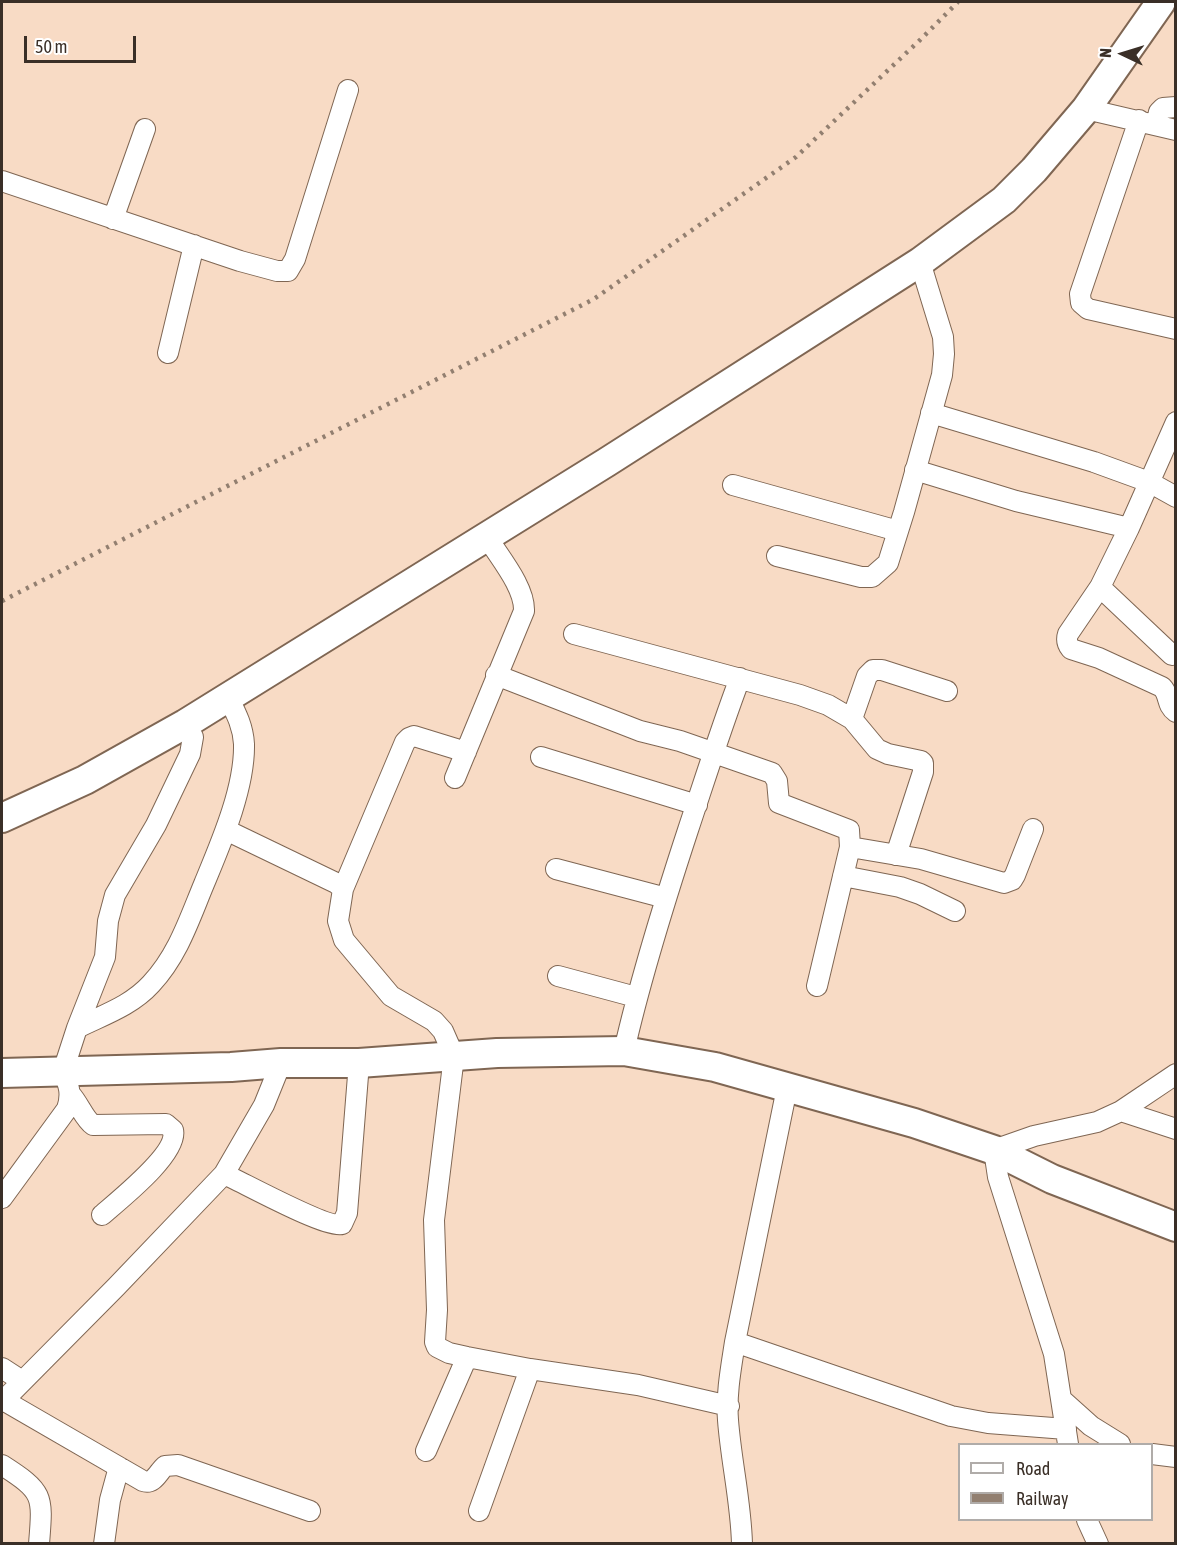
<!DOCTYPE html>
<html>
<head>
<meta charset="utf-8">
<style>
	body { margin:0 }
	#map { position:relative; width:1177px; height:1545px; overflow:hidden; background:#f8dbc5; font-family:"Asap Condensed",sans-serif }
	canvas { display:block }
	.frame { position:absolute; inset:0; border:3px solid #3a2f27; pointer-events:none }
	.legend { position:absolute; left:958px; top:1443px; width:195px; height:78px; box-sizing:border-box; background:#fff; border:2px solid #b0aca9; margin:0; padding:8px 10px; list-style:none; font-size:18px; color:#3a2f27 }
	.legend li { display:flex; align-items:center; gap:12px; height:30px }
	.legend b { width:30px; border:2px solid #b0aca9 }
	.north { position:absolute; left:1093px; top:24px; width:60px; height:60px; -webkit-text-stroke:4px #fff; paint-order:stroke; rotate:274deg; font-size:16px; font-weight:700; line-height:24px; text-align:center; color:#3a2f27 }
	.north::after { content:''; display:block; margin:auto; width:21px; height:27px; background:#3a2f27; clip-path:polygon(50% 0,100% 100%,50% 72%,0 100%) }
	.scale { position:absolute; left:24px; top:36px; width:112px; height:27px; box-sizing:border-box; border:3px solid #3a2f27; border-top:0; padding-left:8px; font-size:18px; line-height:21px; white-space:nowrap; color:#3a2f27; -webkit-text-stroke:4px #fff; paint-order:stroke }
</style>
</head>
<body>
<div id="map">
<canvas width="1177" height="1545"></canvas>
<div class="frame"></div>
<ul class="legend">
<li><b style="height:8px;background:#fff"></b>Road</li>
<li><b style="height:8px;background:#927f70"></b>Railway</li>
</ul>
<div class="north">N</div>
<div class="scale">50 m</div>
</div>
<script>
const context = document.querySelector('canvas').getContext('2d');
context.lineJoin = 'round';
function trace(path, color, width, dash) {
  context.strokeStyle = color;
  context.lineWidth = width;
  context.lineCap = dash ? 'butt' : 'round';
  context.setLineDash(dash || []);
  context.stroke(path);
}
const minor = new Path2D(`
	M1086,109L1176,130
	M1139,120L1080,294L1081,303L1088,309L1176,329
	M1156,125L1159,112L1163,108L1176,107
	M2,181L240,261L277,271H288L295,259L348,90
	M113,219L145,129
	M168,353L194,245
	M931,413L1094,462L1149,482L1176,497
	M915,470L1016,501L1129,528
	M733,485L898,531
	M777,556L861,577H872L888,563L904,512L942,375L944,354L943,337L920,262
	M1100,587L1068,634C1066,640 1067,644 1071,649L1099,658L1162,687C1170,695 1166,705 1176,712
	M574,634L800,695L828,705L852,719L877,749L888,754L921,761L923,763V772L896,855
	M1172,655L1100,587L1129,528L1176,422
	M496,675L640,731L680,741L772,773L777,781L779,803L849,830L850,847L817,986
	M852,719L867,676L873,670H882L947,691
	M541,757L697,805
	M455,778L524,611C525,587 499,557 487,537
	M226,830L336,883L343,889L338,921L344,940L391,996L434,1021L443,1031L454,1056L434,1220L437,1310L435,1342L437,1347L449,1353L467,1357L530,1369L638,1385L729,1406
	M850,847L921,859L1004,883L1012,880L1015,875L1033,829
	M556,869L666,898
	M843,876L900,887L920,894L955,911
	M343,889L405,742L409,738L414,736L466,752
	M558,976L636,997
	M77,1028L105,957L108,921L115,895L156,825L190,754L193,737L185,724
	M624,1051C641,976 664,903 688,830C705,779 721,728 740,678
	M71,1095C79,1104 85,1120 93,1125L166,1124L173,1130C179,1153 119,1200 102,1215
	M1121,1111L1176,1129
	M224,1174C244,1183 327,1229 342,1224L347,1213L359,1063
	M2,1198L67,1109C72,1094 69,1085 63,1071L77,1028C103,1015 131,1006 151,984C178,955 189,920 204,884C221,843 245,788 244,744C243,726 236,713 228,697
	M735,1342L951,1416L988,1423L1066,1429
	M2,1368L22,1381
	M3,1400L143,1481C154,1485 158,1472 165,1466L178,1465L310,1511
	M1062,1400L1091,1426L1120,1444
	M2,1402L116,1287L224,1174L264,1105L281,1063
	M1068,1444L1054,1354L998,1177L994,1150L1034,1136L1097,1122L1121,1111L1176,1074
	M426,1451L467,1357
	M1152,1454L1176,1457
	M2,1465C44,1492 43,1495 39,1544
	M479,1511L530,1369
	M1087,1520L1098,1544
	M104,1544L110,1500L119,1467
	M742,1544C741,1502 731,1461 728,1420C726,1394 731,1368 735,1342L787,1088`);
const highway = new Path2D(`
	M2,818L85,780L185,724L607,462L920,262L1004,200L1034,170L1086,109L1161,2
	M2,1073L231,1067L281,1063H359L497,1053L624,1051L715,1067L914,1123L994,1150L1052,1179L1176,1227`);
trace(minor, '#7f6653', 22);
trace(highway, '#7f6653', 32);
trace(minor, '#fff', 20);
trace(highway, '#fff', 28);
trace(new Path2D(`
	M2,601L594,299L796,157L920,40L958,2`), '#927f70', 4.5, [3, 6]);
</script>
</body>
</html>
